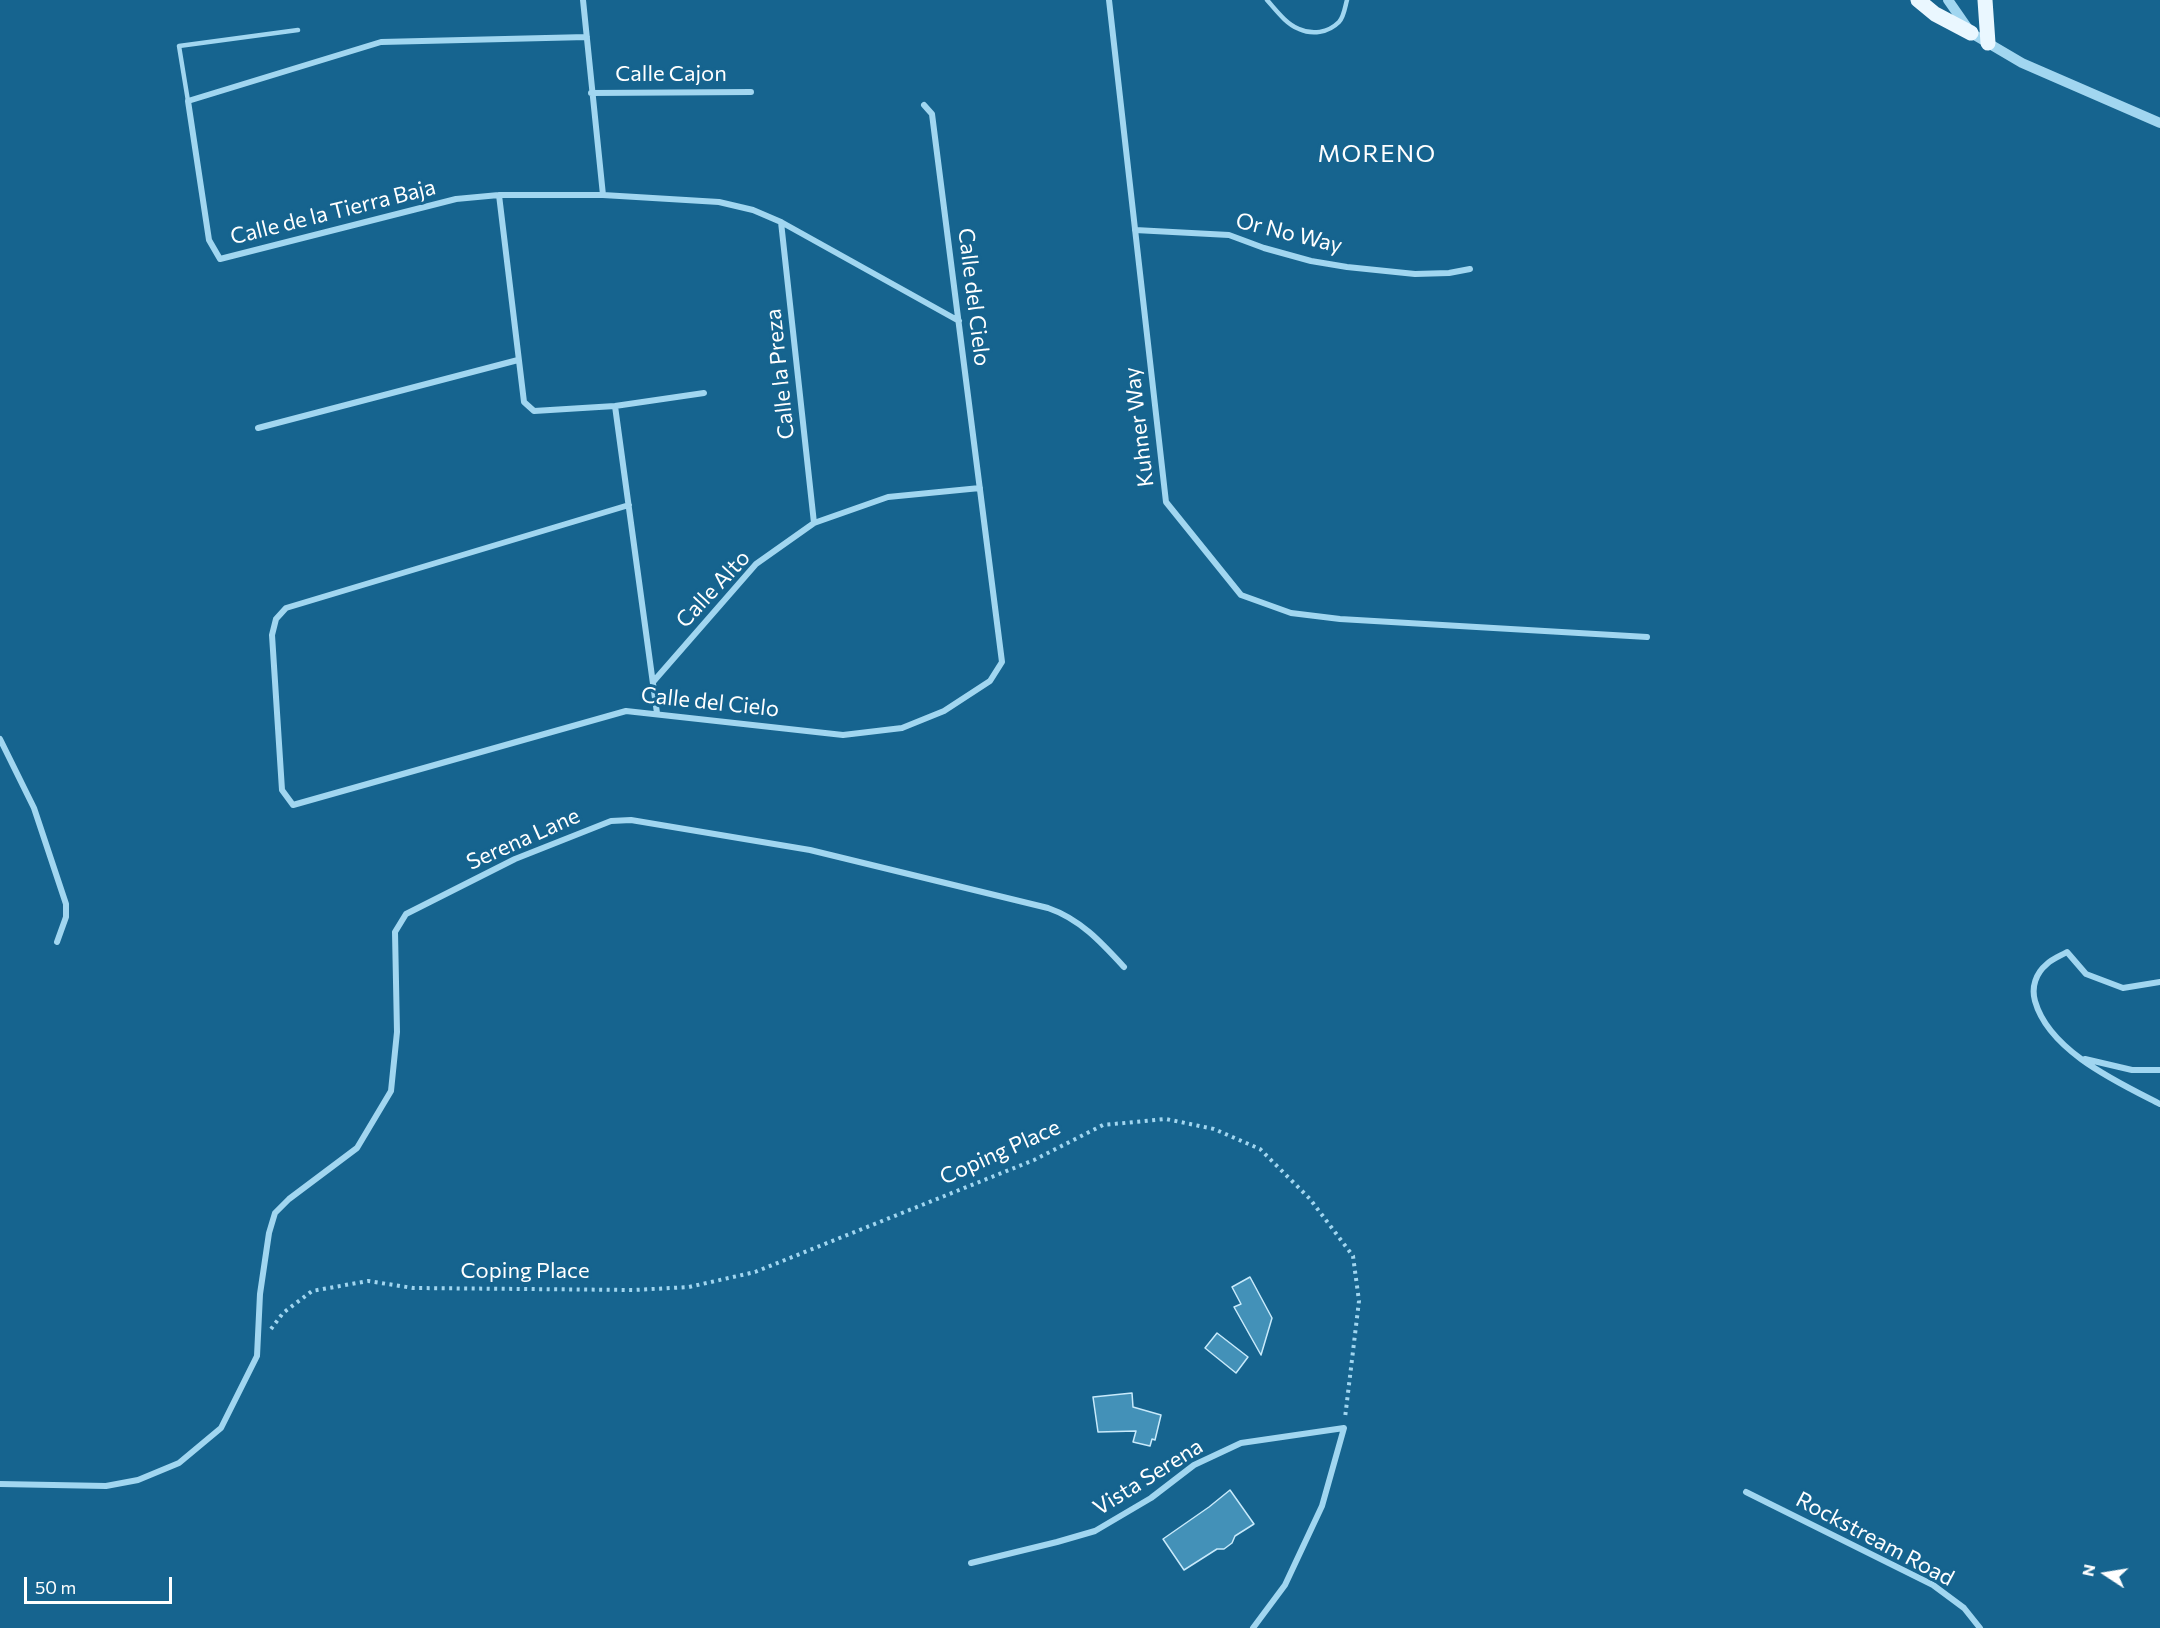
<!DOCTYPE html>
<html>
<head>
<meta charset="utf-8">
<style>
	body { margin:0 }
	#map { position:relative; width:2160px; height:1628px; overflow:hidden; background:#16648f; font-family:Commissioner,sans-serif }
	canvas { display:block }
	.north { position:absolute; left:2076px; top:1544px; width:60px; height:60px; -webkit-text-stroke:4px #16648f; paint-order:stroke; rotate:282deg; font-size:16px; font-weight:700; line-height:24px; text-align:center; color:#fff }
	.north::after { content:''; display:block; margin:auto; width:21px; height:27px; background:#fff; clip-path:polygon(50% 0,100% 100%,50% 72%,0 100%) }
	.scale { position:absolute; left:24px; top:1577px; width:148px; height:27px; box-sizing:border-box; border:3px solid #fff; border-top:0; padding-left:8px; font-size:18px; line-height:21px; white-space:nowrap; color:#fff; -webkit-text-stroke:4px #16648f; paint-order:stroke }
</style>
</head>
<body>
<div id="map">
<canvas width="2160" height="1628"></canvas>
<div class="north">N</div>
<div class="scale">50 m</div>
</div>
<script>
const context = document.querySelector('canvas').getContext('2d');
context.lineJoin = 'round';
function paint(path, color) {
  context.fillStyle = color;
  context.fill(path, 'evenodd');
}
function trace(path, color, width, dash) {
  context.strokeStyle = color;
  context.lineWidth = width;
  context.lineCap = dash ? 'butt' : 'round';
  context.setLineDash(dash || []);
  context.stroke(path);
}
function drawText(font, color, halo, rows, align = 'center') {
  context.font = font + ' Commissioner,sans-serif';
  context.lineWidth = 6;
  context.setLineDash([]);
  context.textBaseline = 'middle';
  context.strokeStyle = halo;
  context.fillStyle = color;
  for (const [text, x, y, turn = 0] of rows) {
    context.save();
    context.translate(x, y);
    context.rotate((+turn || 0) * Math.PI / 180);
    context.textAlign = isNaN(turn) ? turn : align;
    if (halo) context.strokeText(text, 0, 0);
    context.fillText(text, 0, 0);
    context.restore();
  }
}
const building = new Path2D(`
	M1250,1277L1272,1318L1261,1355L1234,1307L1241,1304L1232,1287Z
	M1217,1333L1248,1357L1236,1373L1205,1348Z
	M1132,1393L1133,1407L1161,1415L1155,1440L1152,1439L1150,1446L1133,1442L1136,1431L1098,1432L1093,1397Z
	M1230,1490L1254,1524L1235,1536L1232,1543L1224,1549H1217L1184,1570L1163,1539L1209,1507Z`);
paint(building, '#4391b8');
trace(building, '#c8eafb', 1.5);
trace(new Path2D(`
	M271,1329L283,1313L312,1291L368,1281L413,1288L634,1290L689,1287L755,1272L1034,1160L1103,1125L1166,1119L1214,1129L1260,1149L1310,1199L1353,1256L1359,1301L1345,1418`), '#a1d6f0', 4, [3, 4.5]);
trace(new Path2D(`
	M1267,0C1276,10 1286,24 1299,29C1312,35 1328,33 1339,22C1344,17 1345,7 1347,0
	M188,101L179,46L298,30`), '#a1d6f0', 4.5);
trace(new Path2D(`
	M583,0L603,195
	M1109,0L1166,502L1241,595L1291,613L1340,619L1647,637
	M587,37L381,42L188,101L209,240L220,259L456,199L499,195H603L719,202L753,210L781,222L959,321
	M591,93L751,92
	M499,195L524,402L534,411L615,406L704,393
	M781,222L814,523
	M1135,230L1229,235L1264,248L1311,261L1347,267L1415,274L1449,273L1470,269
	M615,406L657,713
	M258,428L518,360
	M629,505L286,608L276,619L272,635L282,790L293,805L626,711L843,735L902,728L944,711L990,681L1002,662L932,114L924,105
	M653,682L756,564L814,523L888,497L980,488
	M0,739L34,808L66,904V917L57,942
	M2160,982L2123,988L2086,974L2067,952C2060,956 2052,959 2047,964C2036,973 2031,987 2035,1001C2049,1051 2117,1082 2160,1104
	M2085,1059L2132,1070H2160
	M0,1484L106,1486L138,1480L179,1463L221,1428L257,1356L260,1294L269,1233L275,1213L289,1199L357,1148L391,1091L397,1032L395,932L406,914L515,859L611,821L631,820L810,850L1048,908C1080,919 1101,942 1124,967
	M1746,1492L1933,1585L1964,1608L1980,1628
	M971,1563L1057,1542L1095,1531L1151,1498L1194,1465L1241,1443L1344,1428L1322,1506L1285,1585L1253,1628`), '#a1d6f0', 6);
trace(new Path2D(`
	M1948,0L1971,33L2022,63L2160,123`), '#a1d6f0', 10);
trace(new Path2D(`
	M1918,0L1935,14L1971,33
	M1985,0L1988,43`), '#eaf7ff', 15);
drawText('22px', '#fff', '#16648f', [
	["Calle Cajon",671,74],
	["Calle de la Tierra Baja",333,212,-14],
	["Or No Way",1289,233,14],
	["Calle del Cielo",974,297,83],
	["Calle la Preza",780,374,-96],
	["Kuhner Way",1139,427,-97],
	["Calle Alto",713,589,-47],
	["Calle del Cielo",710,702,6],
	["Serena Lane",523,839,-24],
	["Coping Place",1000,1152,-24],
	["Coping Place",525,1271],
	["Vista Serena",1148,1477,-32],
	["Rockstream Road",1875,1539,28]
]);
context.letterSpacing = '1.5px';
drawText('24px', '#fff', '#16648f', [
	["MORENO",1377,154]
]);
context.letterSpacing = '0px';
</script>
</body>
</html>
